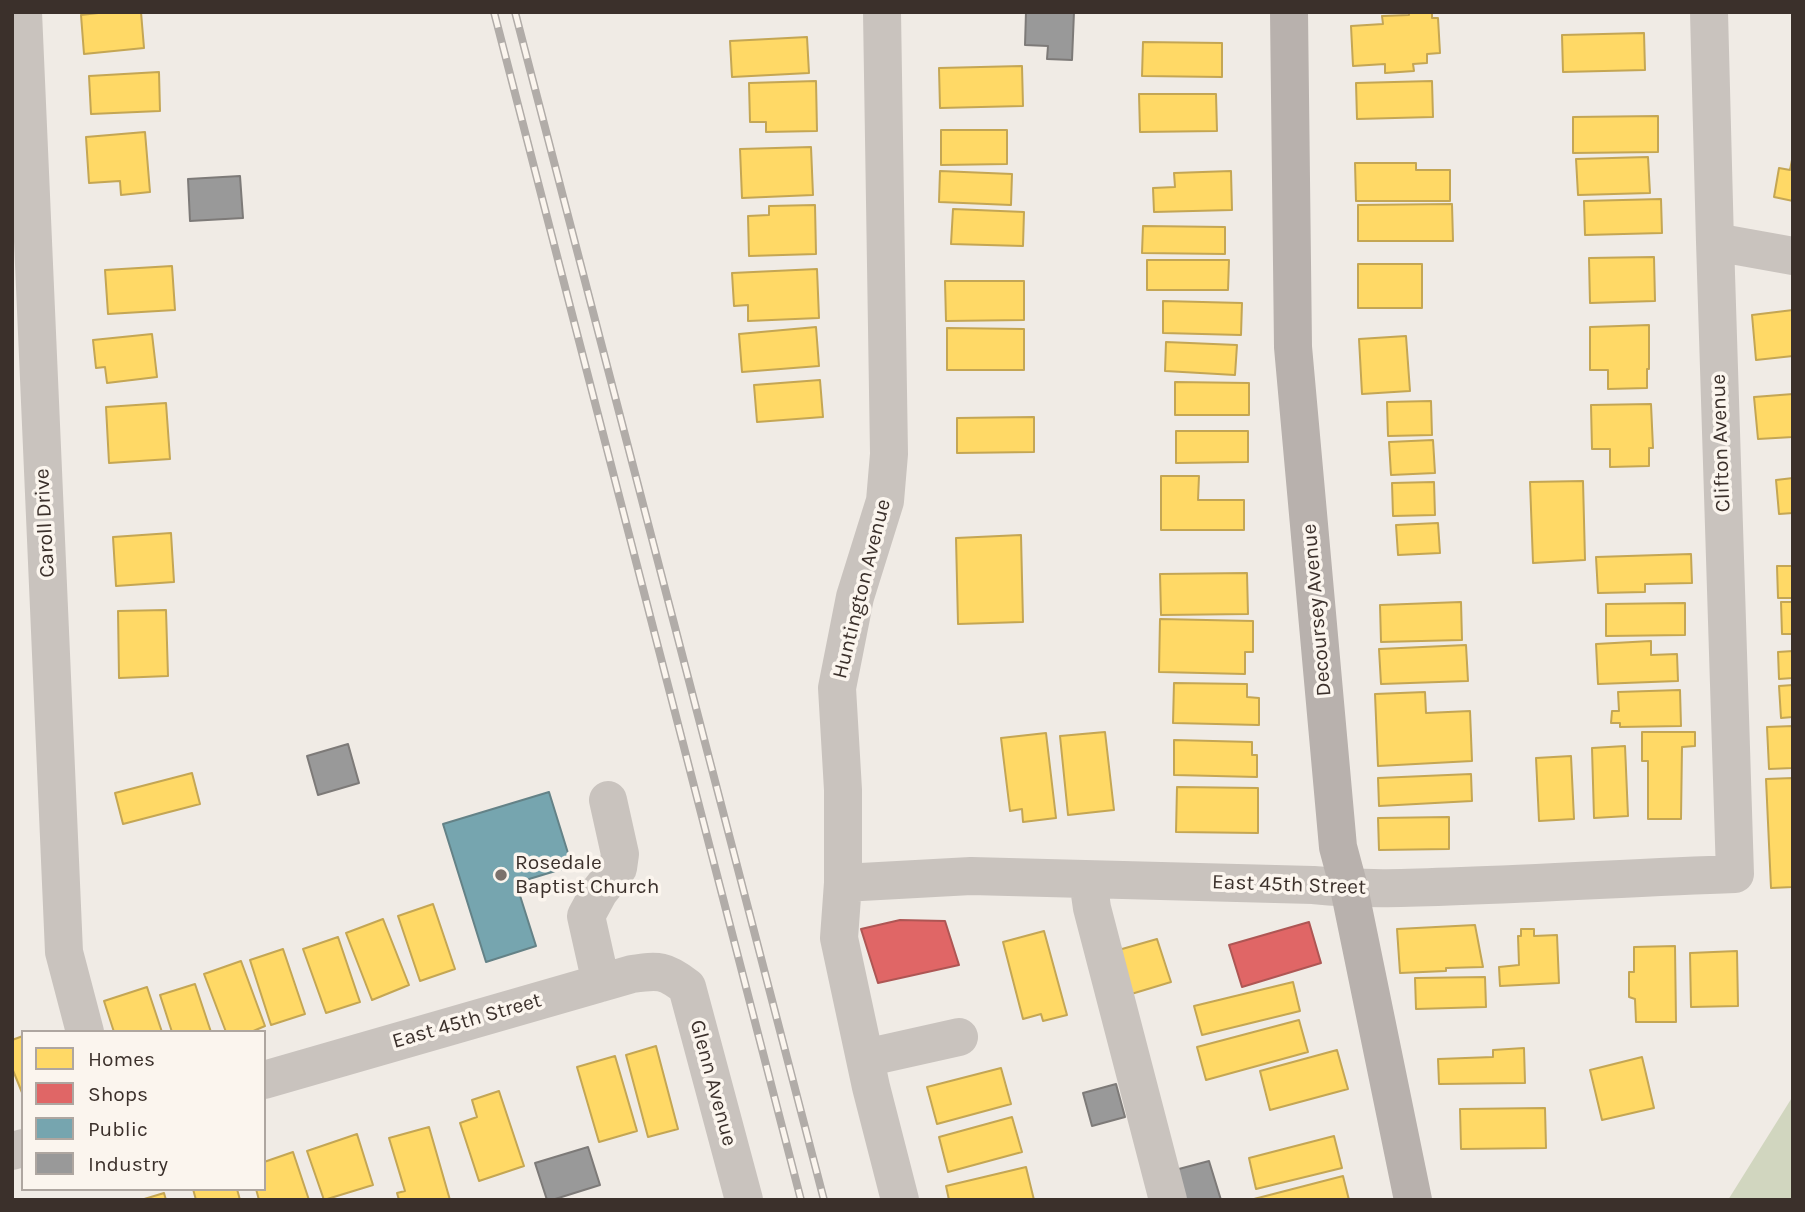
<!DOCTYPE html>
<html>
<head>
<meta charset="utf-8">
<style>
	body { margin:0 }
	#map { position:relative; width:1805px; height:1212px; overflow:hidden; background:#f0ebe5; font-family:Karla,sans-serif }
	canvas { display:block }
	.frame { position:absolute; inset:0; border:14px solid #3b302b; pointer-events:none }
	.legend { position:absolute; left:21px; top:1030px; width:245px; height:161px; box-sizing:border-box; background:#fbf5ee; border:2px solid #aea6a0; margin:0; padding:9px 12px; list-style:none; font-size:21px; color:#3b302b }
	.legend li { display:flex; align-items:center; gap:14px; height:35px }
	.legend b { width:35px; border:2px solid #aea6a0 }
</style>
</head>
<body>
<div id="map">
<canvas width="1805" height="1212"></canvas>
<div class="frame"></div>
<ul class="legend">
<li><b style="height:19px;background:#ffd966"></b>Homes</li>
<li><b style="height:19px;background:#e06666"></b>Shops</li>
<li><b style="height:19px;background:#76a5af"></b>Public</li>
<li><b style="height:19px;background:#999"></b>Industry</li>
</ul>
</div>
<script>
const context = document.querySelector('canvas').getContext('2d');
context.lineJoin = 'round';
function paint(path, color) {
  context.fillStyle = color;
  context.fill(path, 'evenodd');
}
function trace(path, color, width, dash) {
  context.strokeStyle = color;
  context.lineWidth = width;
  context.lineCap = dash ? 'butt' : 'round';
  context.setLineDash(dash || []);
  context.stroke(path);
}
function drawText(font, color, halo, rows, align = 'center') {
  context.font = font + ' Karla,sans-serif';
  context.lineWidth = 7;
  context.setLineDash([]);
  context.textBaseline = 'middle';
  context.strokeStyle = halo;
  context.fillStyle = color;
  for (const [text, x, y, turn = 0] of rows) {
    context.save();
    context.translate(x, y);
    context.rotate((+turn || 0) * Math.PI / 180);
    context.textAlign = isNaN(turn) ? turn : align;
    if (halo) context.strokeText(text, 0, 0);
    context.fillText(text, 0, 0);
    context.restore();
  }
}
paint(new Path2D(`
	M1793,1096V1200H1728Z`), '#d1d6bf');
const homes = new Path2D(`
	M107,12H141L144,48L84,54L81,15Z
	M1409,12H1432V18H1438L1440,53L1427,54V63L1413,64L1414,71L1385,73V64L1353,66L1351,26L1383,24L1382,16L1409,15Z
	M1644,33L1645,70L1563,72L1562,35Z
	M807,37L809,73L732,77L730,41Z
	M1143,42L1222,43V77L1142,76Z
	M1022,66L1023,106L940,108L939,68Z
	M159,72L160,111L91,114L89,76Z
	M816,81L817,131L766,132V122H750L749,83Z
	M1432,81L1433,117L1357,119L1356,83Z
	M1139,94H1216L1217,131L1140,132Z
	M1658,116V152L1573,153V117Z
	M941,130H1007V164L941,165Z
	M145,132L150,192L121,195L120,181L89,183L86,137Z
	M811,147L813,195L742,198L740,149Z
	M1793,155V201L1774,197L1779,168L1790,170Z
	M1648,157L1650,193L1578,195L1576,159Z
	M1355,163H1416V170H1450V201H1356Z
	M940,171L1012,174L1011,205L939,202Z
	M1231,171L1232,210L1154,212L1153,188L1175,187L1174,173Z
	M1661,199L1662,233L1585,235L1584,201Z
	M1452,204L1453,241H1358V205Z
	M815,205L816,254L749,256L748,216L769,215V206Z
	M953,209L1024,212L1023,246L951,244Z
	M1143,226L1225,227V254L1142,253Z
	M1654,257L1655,301L1590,303L1589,258Z
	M1147,260H1229L1228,290H1147Z
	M1358,264H1422V308H1358Z
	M172,266L175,310L108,314L105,270Z
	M817,269L819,318L748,321V305L734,306L732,273Z
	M945,281H1024V320L946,321Z
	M1163,301L1242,303L1241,335L1163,333Z
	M1793,310V356L1756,360L1752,315Z
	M1649,325V369H1647V388L1608,389V370H1590V327Z
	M816,327L819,366L742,372L739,334Z
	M947,328L1024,329V370H947Z
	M152,334L157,377L107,383L105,367L96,368L93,340Z
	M1406,336L1410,391L1362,394L1359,339Z
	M1166,342L1237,345L1235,375L1165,371Z
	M820,380L823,417L757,422L754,385Z
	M1175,382L1249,383V415H1175Z
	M1793,394V437L1758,439L1754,397Z
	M1431,401L1432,435L1388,436L1387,402Z
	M166,403L170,459L109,463L106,407Z
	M1651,404L1653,448H1649V466L1610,467V449H1592L1591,405Z
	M1034,417V452L957,453V418Z
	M1176,431H1248V462L1176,463Z
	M1433,440L1435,473L1391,475L1389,442Z
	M1161,476H1199L1198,500H1244V530H1161Z
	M1793,478V513L1779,514L1776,480Z
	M1583,481L1585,560L1533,563L1530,482Z
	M1434,482L1435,515L1393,516L1392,483Z
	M1438,523L1440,553L1398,555L1396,525Z
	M171,533L174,582L116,586L113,537Z
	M1021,535L1023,622L958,624L956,538Z
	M1691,554L1692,583L1645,584V592L1598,593L1596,557Z
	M1777,566H1793V598H1778Z
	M1247,573L1248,614L1161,615L1160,574Z
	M1461,602L1462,640L1381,642L1380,605Z
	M1781,602H1793V634H1782Z
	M1685,603V635L1606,636V604Z
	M166,610L168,676L119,678L118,611Z
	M1160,619L1253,621V652H1245V674L1159,672Z
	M1651,641V655L1677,654L1678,681L1598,684L1596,644Z
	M1466,645L1468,681L1381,684L1379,649Z
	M1793,651V678L1779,679L1778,652Z
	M1174,683L1247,684V697L1259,698V725L1173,723Z
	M1793,685V717L1781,718L1779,686Z
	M1680,690L1681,726L1620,727V723H1611L1612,711H1619L1618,692Z
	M1425,692L1426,713L1470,711L1472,761L1378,766L1375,694Z
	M1793,726V768L1769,769L1767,727Z
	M1105,732L1114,810L1068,815L1060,736Z
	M1642,732H1695V746L1682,747L1681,819H1648V761H1642Z
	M1046,733L1056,818L1023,822L1022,809L1010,811L1001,738Z
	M1174,740L1252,742V755H1257V777L1174,775Z
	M1625,746L1628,816L1594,818L1592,748Z
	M1571,756L1574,819L1539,821L1536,758Z
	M192,773L200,804L123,824L115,793Z
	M1471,774L1472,801L1379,806L1378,778Z
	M1793,778V887L1771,888L1766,779Z
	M1177,787L1258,788V833L1176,832Z
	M1449,817V849L1379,850L1378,818Z
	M433,904L455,969L420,981L398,916Z
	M383,919L409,985L372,1000L346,933Z
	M1475,925L1483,967L1446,968V971L1400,973L1397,929Z
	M1521,929H1534V936L1557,935L1559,983L1500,986L1499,967L1519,965L1518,936H1521Z
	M1044,931L1067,1015L1043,1021L1041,1014L1023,1019L1003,942Z
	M338,937L360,1002L326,1013L303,949Z
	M1157,939L1171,982L1128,995L1115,951Z
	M1675,946L1676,1022H1636L1635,999L1629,997V972H1634V947Z
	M283,949L305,1014L271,1025L250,960Z
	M1737,951L1738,1006L1691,1007L1690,953Z
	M241,961L265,1026L251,1032H226L204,974Z
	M1485,977L1486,1007L1416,1009L1415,978Z
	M1293,982L1300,1011L1202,1035L1194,1006Z
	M195,984L211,1032H172L160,995Z
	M147,987L162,1032H114L104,1001Z
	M1299,1020L1308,1052L1206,1080L1197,1047Z
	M23,1036V1095L12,1068V1040Z
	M656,1046L678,1129L648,1137L626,1055Z
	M1524,1048L1525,1083L1439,1084L1438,1059L1493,1057V1050Z
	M1337,1050L1348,1089L1270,1110L1260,1071Z
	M615,1056L637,1131L599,1142L577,1067Z
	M1642,1057L1654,1108L1602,1120L1590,1070Z
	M1001,1068L1011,1104L937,1124L927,1087Z
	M499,1091L524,1166L479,1181L460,1123L477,1117L472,1100Z
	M1545,1108L1546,1148L1461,1149L1460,1109Z
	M1012,1117L1022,1152L948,1172L939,1137Z
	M429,1127L450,1200H399L397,1193L405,1191L389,1138Z
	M357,1134L373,1185L324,1200L307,1151Z
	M1334,1136L1342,1168L1256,1189L1249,1158Z
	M293,1152L309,1200H259L256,1189H264V1162Z
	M1026,1167L1034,1200H949L946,1186Z
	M1343,1176L1349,1200H1255L1254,1199Z
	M193,1189H237L240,1200H196Z
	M164,1193L166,1200H141Z`);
paint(homes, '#ffd966');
trace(homes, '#c4a654', 2);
const shops = new Path2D(`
	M900,920L945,921L959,965L878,983L861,929Z
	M1309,922L1321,963L1242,987L1229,945Z`);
paint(shops, '#e06666');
trace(shops, '#ae5654', 2);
const public = new Path2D(`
	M549,792L572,866L516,883L536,946L486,962L443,824Z`);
paint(public, '#76a5af');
trace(public, '#648287', 2);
const industry = new Path2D(`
	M1026,12H1074L1072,60L1047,59L1048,46L1025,45Z
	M240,176L243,218L190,221L188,179Z
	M348,744L359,783L318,795L307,756Z
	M1116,1084L1125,1117L1092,1126L1083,1093Z
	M588,1147L600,1185L552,1200H547L535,1163Z
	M1209,1161L1221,1200H1183L1175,1170Z`);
paint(industry, '#999');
trace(industry, '#7d7a78', 2);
trace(new Path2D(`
	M23,12L64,952L85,1032
	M882,12L889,454L885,501L855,597L837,688L843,790V883L839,938L871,1087L900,1200
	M1715,242L1793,256
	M1088,880L1092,908L1168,1200
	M843,883L971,876L1313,885C1363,890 1412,888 1462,886C1553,883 1644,877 1735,874L1715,242L1709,12
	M601,983L586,916L599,892L618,868L620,854L608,800
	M865,1058L959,1037
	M264,1080L632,974C659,970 665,970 687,987L744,1200
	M12,1151L23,1148`), '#c9c3be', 38);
trace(new Path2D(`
	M1289,12L1293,347L1338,847L1349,888L1413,1200`), '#b8b1ad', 38);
const rail = new Path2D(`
	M494,12L801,1200
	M515,12L824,1200`);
trace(rail, '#b1aca8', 8);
trace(rail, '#fbf5ee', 5, [16]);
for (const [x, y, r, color] of [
	[501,875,7,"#7a716c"]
]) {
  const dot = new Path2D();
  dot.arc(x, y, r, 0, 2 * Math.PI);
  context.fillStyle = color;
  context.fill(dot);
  trace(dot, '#fbf5ee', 2.5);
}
drawText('21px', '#3b302b', '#fbf5ee', [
	["Clifton Avenue",1721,443,-92],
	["Caroll Drive",45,523,-93],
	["Huntington Avenue",862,589,-76],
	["Decoursey Avenue",1317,610,-95],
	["East 45th Street",1289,885,2],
	["East 45th Street",467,1021,-16],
	["Glenn Avenue",713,1083,75]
]);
drawText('21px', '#3b302b', '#fbf5ee', [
	["Rosedale",515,863],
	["Baptist Church",515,887]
], 'left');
</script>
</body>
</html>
